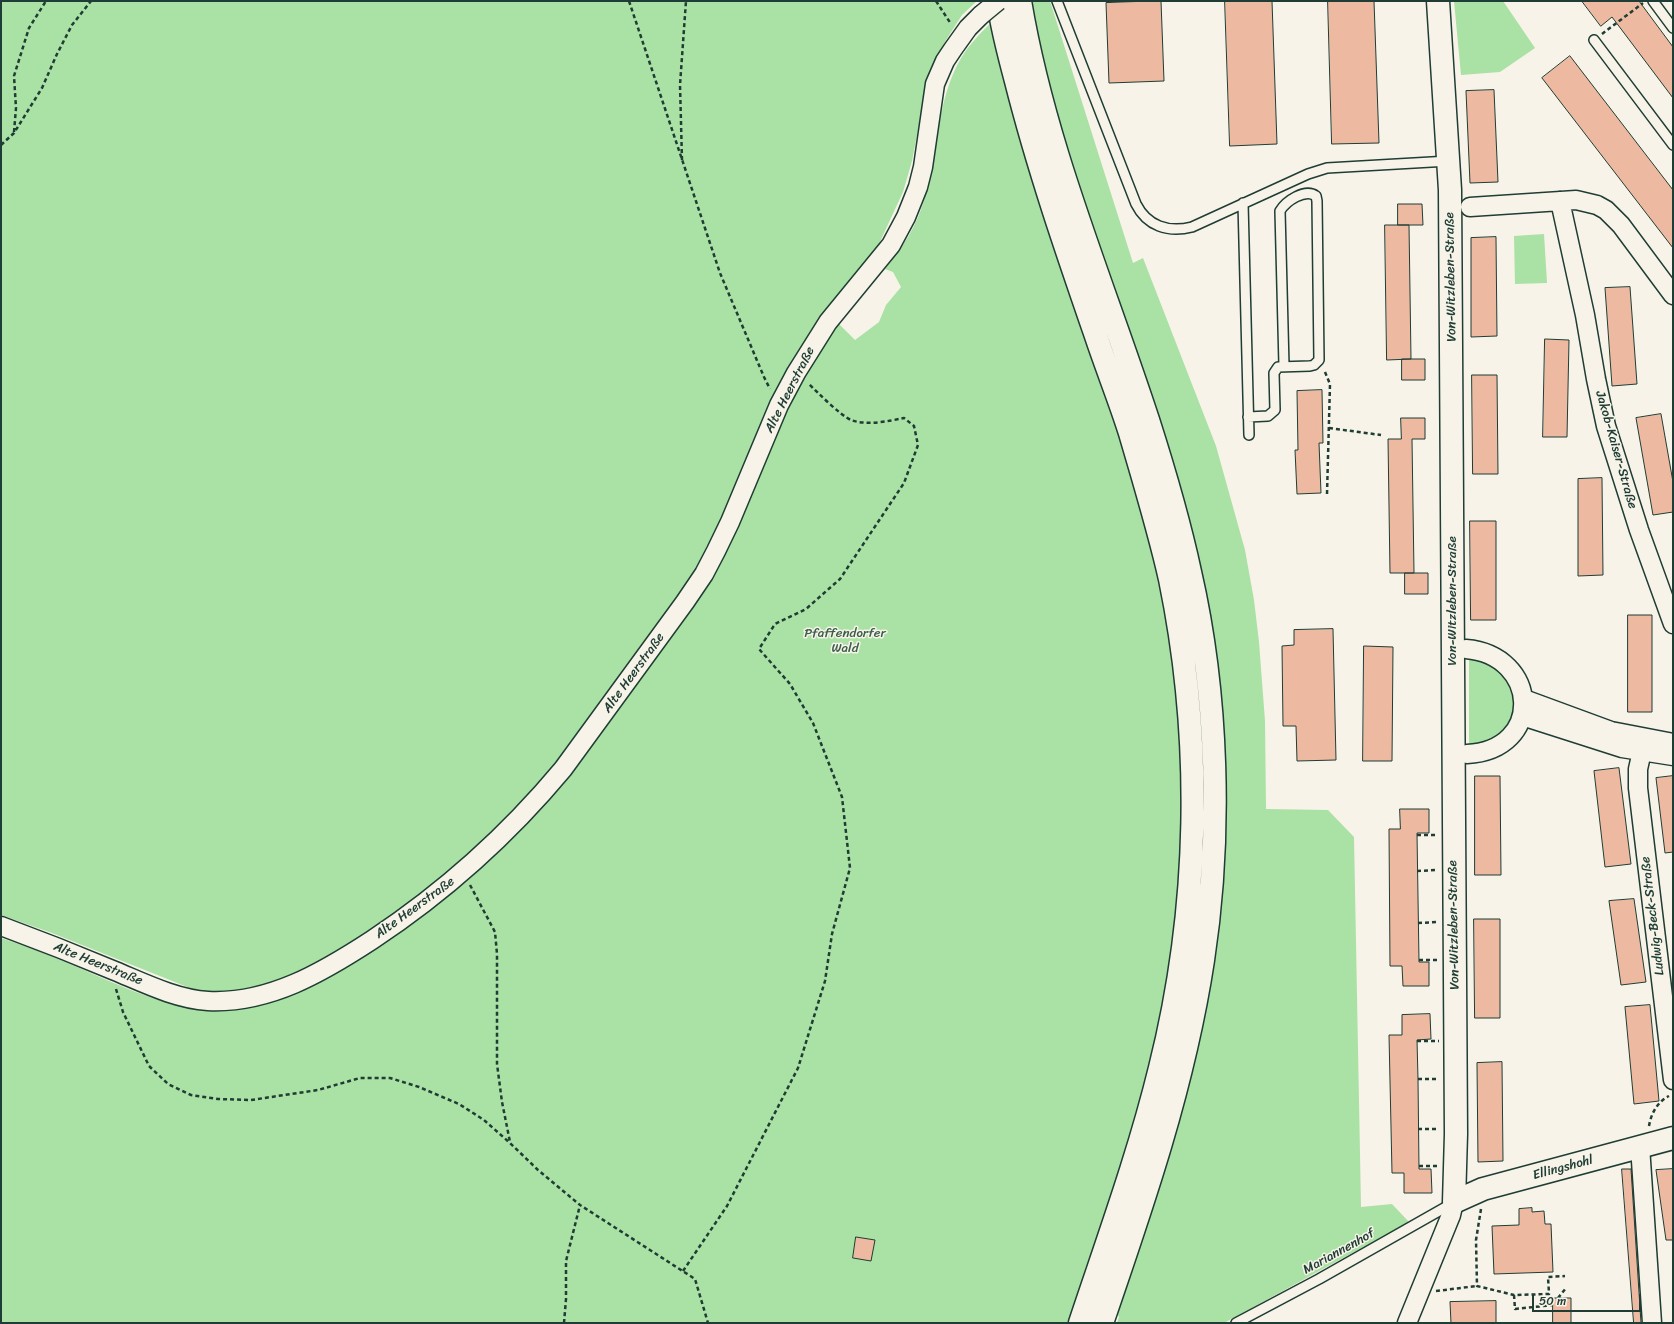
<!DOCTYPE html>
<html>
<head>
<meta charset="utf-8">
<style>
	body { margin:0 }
	#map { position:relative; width:1674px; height:1324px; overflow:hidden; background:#f7f3e8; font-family:Sriracha,sans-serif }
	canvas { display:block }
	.frame { position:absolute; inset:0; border:2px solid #1f3d34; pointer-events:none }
	.scale { position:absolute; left:1532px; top:1294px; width:109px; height:18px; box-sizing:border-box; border:2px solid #1f3d34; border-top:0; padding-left:5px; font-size:12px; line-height:14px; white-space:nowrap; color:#1f3d34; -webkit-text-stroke:3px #f7f3e8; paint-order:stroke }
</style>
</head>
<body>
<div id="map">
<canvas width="1674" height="1324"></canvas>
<div class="frame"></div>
<div class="scale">50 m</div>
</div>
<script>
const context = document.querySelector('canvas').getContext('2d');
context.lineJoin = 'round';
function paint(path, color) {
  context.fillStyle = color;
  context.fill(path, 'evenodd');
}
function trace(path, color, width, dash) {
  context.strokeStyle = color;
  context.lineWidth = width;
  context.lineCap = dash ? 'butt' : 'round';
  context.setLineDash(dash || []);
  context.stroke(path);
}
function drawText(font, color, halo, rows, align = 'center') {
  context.font = font + ' Sriracha,sans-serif';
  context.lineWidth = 3;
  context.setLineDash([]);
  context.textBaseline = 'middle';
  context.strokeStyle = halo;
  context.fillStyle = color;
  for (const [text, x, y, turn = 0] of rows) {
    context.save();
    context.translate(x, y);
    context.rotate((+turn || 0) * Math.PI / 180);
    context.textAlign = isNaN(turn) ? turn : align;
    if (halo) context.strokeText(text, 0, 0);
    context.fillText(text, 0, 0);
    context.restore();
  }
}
paint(new Path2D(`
	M1,1H977L962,15L946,40L935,60L927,83L912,161L903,192L878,246L821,319L807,338L795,357L767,414L710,550L574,746L458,870L336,957L277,983L229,993L208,992L190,988L52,933L1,915Z
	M1029,1H1050L1133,263L1143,258L1216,446L1245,550L1254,600L1259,642L1265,721L1266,809L1328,810L1354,837L1361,1207L1392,1204L1409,1222L1224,1323H1117L1119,1317L1116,1313L1198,1033L1212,658L1060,136Z
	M1454,1H1503L1535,48L1500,72L1461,75Z
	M992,22L1120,427L1162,578L1181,714L1184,894L1136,1140L1068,1323H1V938C35,949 69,963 102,978C117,984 132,991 147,996C178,1007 215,1013 248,1008C319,996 394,935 450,892L687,612L786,406L836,321L855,340L879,322L886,305L901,287L893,272L885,269C902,248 917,226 924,200C939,151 936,92 967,49C975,39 983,30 992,22Z
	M1544,234L1547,283L1515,284L1514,236Z
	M1469,657L1492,663L1513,686L1515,713L1505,732L1493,741L1469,746Z`), '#aae1a4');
const building = new Path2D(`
	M1161,1L1164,81L1109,83L1106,3Z
	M1225,1H1272L1277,144L1230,146Z
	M1328,1H1374L1379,143L1332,144Z
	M1582,1H1639L1673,47V98L1612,17L1601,26Z
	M1570,56L1673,190V248L1542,78Z
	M1494,90L1498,182L1470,183L1466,91Z
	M1398,204H1422L1423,225H1398Z
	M1385,225H1409L1411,359L1387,360Z
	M1496,237L1497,336L1471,337V238Z
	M1630,287L1637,384L1612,386L1605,288Z
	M1545,339L1569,340L1567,437H1543Z
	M1402,359H1425V380H1402Z
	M1472,375H1497L1498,474H1473Z
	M1322,390L1323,443H1319L1321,493L1297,494L1295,450H1298L1297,391Z
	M1661,414L1673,482V512L1653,515L1636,418Z
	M1401,418H1425V439H1412L1414,573H1390L1388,439H1401Z
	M1602,478L1603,575L1578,576V479Z
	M1470,521H1496V620H1471Z
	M1405,573H1428V594H1405Z
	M1628,615H1652V712H1628Z
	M1333,629L1336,760L1297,761L1296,726H1283L1282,646L1294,645V630Z
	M1364,646L1393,647L1392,761H1363Z
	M1619,768L1631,864L1605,867L1594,771Z
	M1475,776H1500L1501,875H1475Z
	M1673,776V852L1665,853L1656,778Z
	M1400,809H1429V833H1417L1419,962H1429V986H1403L1402,966H1390L1389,829H1400Z
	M1634,899L1646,982L1621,985L1609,901Z
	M1474,919H1500V1018H1475Z
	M1650,1005L1659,1101L1634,1104L1625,1007Z
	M1430,1014L1431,1039L1417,1040L1418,1079L1419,1169H1431L1432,1193H1404V1173H1392L1389,1035H1402V1015Z
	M1502,1062L1503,1161L1478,1162L1477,1063Z
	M1622,1169H1631L1641,1323H1634Z
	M1673,1169V1240H1666L1656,1170Z
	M1532,1208V1212L1544,1211L1545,1224H1551L1553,1272L1494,1274L1492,1226L1519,1225V1209Z
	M856,1237L875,1240L871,1261L853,1258Z
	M1553,1298H1571V1323H1553Z
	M1496,1301V1323H1451L1450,1302Z`);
paint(building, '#edb9a0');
trace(building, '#1f3d34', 1);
const service = new Path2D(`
	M1057,1L1136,204C1147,226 1168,233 1192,227L1308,174L1327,168L1449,161
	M1653,1L1673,28
	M1594,40L1673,145
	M1243,203L1249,435
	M1248,417L1268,416L1275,410L1274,373L1278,367L1310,366L1314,365L1319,360L1317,201L1316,196C1305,188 1286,201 1280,211L1284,366
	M1236,1323L1319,1279L1453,1203`);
const minor = new Path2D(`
	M1560,201L1585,315L1596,379L1606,426L1639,530L1673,624
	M1470,207L1576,200L1597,205L1606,210L1621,225L1673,295
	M1466,649C1539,655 1545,750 1467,754
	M1524,699L1611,731L1673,743
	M1522,716L1622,748L1673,756
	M1645,738L1638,769V788L1673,1080
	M1,926C39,940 77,955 115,971C144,983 176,999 208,1001C269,1004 323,972 372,940C443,893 508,835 563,769L685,602L704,574L716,551L730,522L779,405L796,373L828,322L891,245L906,217L918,187L923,167L935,84L945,61L953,49L968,28L981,15
	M1640,1146L1652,1323
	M1407,1323L1451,1215L1454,1202`);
const tertiary = new Path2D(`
	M1438,1L1450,190L1456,1134L1454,1202L1483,1189L1673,1138`);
const trunk = new Path2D(`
	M998,1C1002,28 1009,55 1016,81C1038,168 1067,252 1096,336C1107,369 1120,401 1130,433C1144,481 1159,530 1170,579C1203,740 1200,908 1160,1068C1139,1154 1108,1239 1080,1323
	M1020,1C1044,145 1103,282 1148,420C1164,470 1179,521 1190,572C1218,694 1222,836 1203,960C1184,1085 1143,1204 1102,1323`);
trace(service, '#1f3d34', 12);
trace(minor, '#1f3d34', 21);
trace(tertiary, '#1f3d34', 25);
trace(trunk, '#1f3d34', 25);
trace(new Path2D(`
	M629,1L720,273L764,377L770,389
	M936,1L951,24
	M1602,34L1643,3
	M14,132L16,108L14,76L29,28L46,1
	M1,145L14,133L42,88L57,54L72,25L91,1
	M682,160L680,85L686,1
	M1325,372L1330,384L1327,494
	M1329,428L1381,435
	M1417,835H1436
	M1417,871L1437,870
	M470,885L495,932L497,954V1064L502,1102L510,1142
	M1418,923L1437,922
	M1419,960H1438
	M116,989L123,1012L149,1066L168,1084L191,1095L218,1099L251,1100L318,1090L360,1078H390L419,1087L459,1104L484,1120L510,1143L538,1170L580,1205L695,1279L708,1323
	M1417,1041H1439
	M1418,1079H1438
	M1649,1126C1651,1114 1657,1102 1669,1096
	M1418,1129H1438
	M1419,1166H1438
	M1481,1209L1476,1240L1477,1286L1514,1295L1549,1294L1548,1277L1565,1276
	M683,1271L727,1206L798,1068L825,981L832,934L850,868L842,797L813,723L790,684L759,649L775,624L806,609L840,579L904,483L918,445L914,426L904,418C889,421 867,426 851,420C840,415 818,393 808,383
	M1436,1291L1477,1286
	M1514,1295L1515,1309L1553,1305
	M1558,1298L1566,1288
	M564,1323L566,1299V1261L580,1205`), '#1f3d34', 2.5, [4, 3]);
trace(service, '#f7f3e8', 9);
trace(minor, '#f7f3e8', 18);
trace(tertiary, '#f7f3e8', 22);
trace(trunk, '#f7f3e8', 22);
const minorBridge = new Path2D(`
	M981,15L998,1`);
trace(minorBridge, '#1f3d34', 21, []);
trace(minorBridge, '#f7f3e8', 18);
drawText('13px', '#1f3d34', '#f7f3e8', [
	["Von-Witzleben-Straße",1451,277,-91],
	["Alte Heerstraße",790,390,-63],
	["Jakob-Kaiser-Straße",1616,450,74],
	["Von-Witzleben-Straße",1453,601,-90],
	["Alte Heerstraße",634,673,-54],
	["Alte Heerstraße",415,908,-36],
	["Ludwig-Beck-Straße",1653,916,-97],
	["Von-Witzleben-Straße",1454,925,-91],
	["Alte Heerstraße",98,964,22],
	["Ellingshohl",1563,1168,-15],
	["Mariannenhof",1339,1252,-29]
]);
drawText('13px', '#3b5e4a', '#f7f3e8', [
	["Pfaffendorfer",845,634],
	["Wald",845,649]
]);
</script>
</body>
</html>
